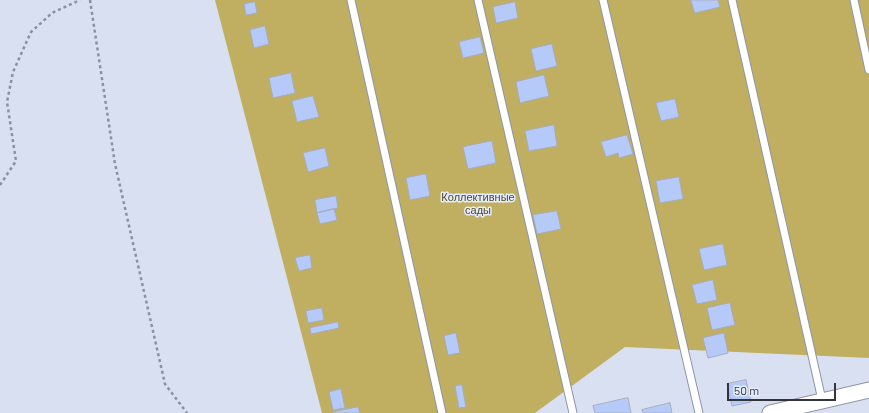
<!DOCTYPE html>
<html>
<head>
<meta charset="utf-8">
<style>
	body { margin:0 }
	#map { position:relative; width:869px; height:413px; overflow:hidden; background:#d8e0f1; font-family:Barlow,sans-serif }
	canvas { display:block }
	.scale { position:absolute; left:727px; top:383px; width:109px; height:18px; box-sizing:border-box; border:2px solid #32353c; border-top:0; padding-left:5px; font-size:12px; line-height:14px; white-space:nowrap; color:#32353c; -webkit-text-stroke:3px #e5edff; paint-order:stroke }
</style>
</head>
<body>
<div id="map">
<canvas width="869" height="413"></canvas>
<div class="scale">50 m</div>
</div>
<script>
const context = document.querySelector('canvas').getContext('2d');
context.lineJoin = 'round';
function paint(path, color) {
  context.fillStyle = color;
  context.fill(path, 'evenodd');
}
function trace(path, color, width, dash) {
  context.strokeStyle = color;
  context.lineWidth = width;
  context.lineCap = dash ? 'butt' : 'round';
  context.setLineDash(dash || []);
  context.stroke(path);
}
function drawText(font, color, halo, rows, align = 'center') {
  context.font = font + ' Barlow,sans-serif';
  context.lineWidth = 3;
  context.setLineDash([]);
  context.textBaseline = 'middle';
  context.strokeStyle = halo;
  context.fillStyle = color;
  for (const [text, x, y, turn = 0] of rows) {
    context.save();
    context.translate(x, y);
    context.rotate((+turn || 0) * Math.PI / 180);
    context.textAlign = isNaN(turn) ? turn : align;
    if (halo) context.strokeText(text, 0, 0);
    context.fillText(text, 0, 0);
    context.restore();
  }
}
paint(new Path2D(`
	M215,0H869V358L625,347L535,413H322Z`), '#c1af61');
const building = new Path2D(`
	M691,0H718L720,7L695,13Z
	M255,2L257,13L246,15L244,4Z
	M515,2L518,18L496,23L493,7Z
	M265,26L269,44L254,48L250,30Z
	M480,37L484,53L463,58L459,42Z
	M552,44L557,66L536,71L531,49Z
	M291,73L295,93L273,98L269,78Z
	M544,75L549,96L520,103L516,82Z
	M313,96L319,117L297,122L292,101Z
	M675,99L679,117L661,121L656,103Z
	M554,125L557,146L529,151L525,131Z
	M627,135L633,154L619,158L618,153L606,157L601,142Z
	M492,141L496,163L468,169L463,147Z
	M325,148L329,166L308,172L303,153Z
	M426,174L430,196L410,200L406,178Z
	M679,177L683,199L660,203L656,181Z
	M336,196L338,208L317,213L315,200Z
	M334,209L337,220L320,224L317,213Z
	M557,211L561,229L537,234L533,215Z
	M723,244L727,265L704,270L699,249Z
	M310,255L312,268L299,271L295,258Z
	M713,280L717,300L697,304L692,285Z
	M730,303L735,325L712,330L707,308Z
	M322,308L324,320L308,323L306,311Z
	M338,322L339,328L311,334L310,328Z
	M456,333L460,353L448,355L444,336Z
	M724,333L728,353L708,358L703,338Z
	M746,380L751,402L732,406L727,384Z
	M462,385L466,407L459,408L455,386Z
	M341,389L345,408L333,410L329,392Z
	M628,398L631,413H595L593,406Z
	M670,403L672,413H643L642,410Z
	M358,407L360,413H334L333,412Z`);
paint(building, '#b6cafa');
trace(building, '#a6adbe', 1);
const lane = new Path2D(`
	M351,0L442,413
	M478,0L573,413
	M603,0L699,413
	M732,0L822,400
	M854,0L869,70`);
const street = new Path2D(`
	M770,413L869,390`);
trace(lane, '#8e95a6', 9);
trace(street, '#8e95a6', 17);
trace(new Path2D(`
	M90,0L115,164L165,384L187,413
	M0,185L16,161L7,102L13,72L31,32L52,13L80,0`), '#8b919d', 2.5, [3, 3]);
trace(lane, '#fff', 7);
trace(street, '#fff', 15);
drawText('11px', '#514821', '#e5edff', [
	["Коллективные",478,197],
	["сады",478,210]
]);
</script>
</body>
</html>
